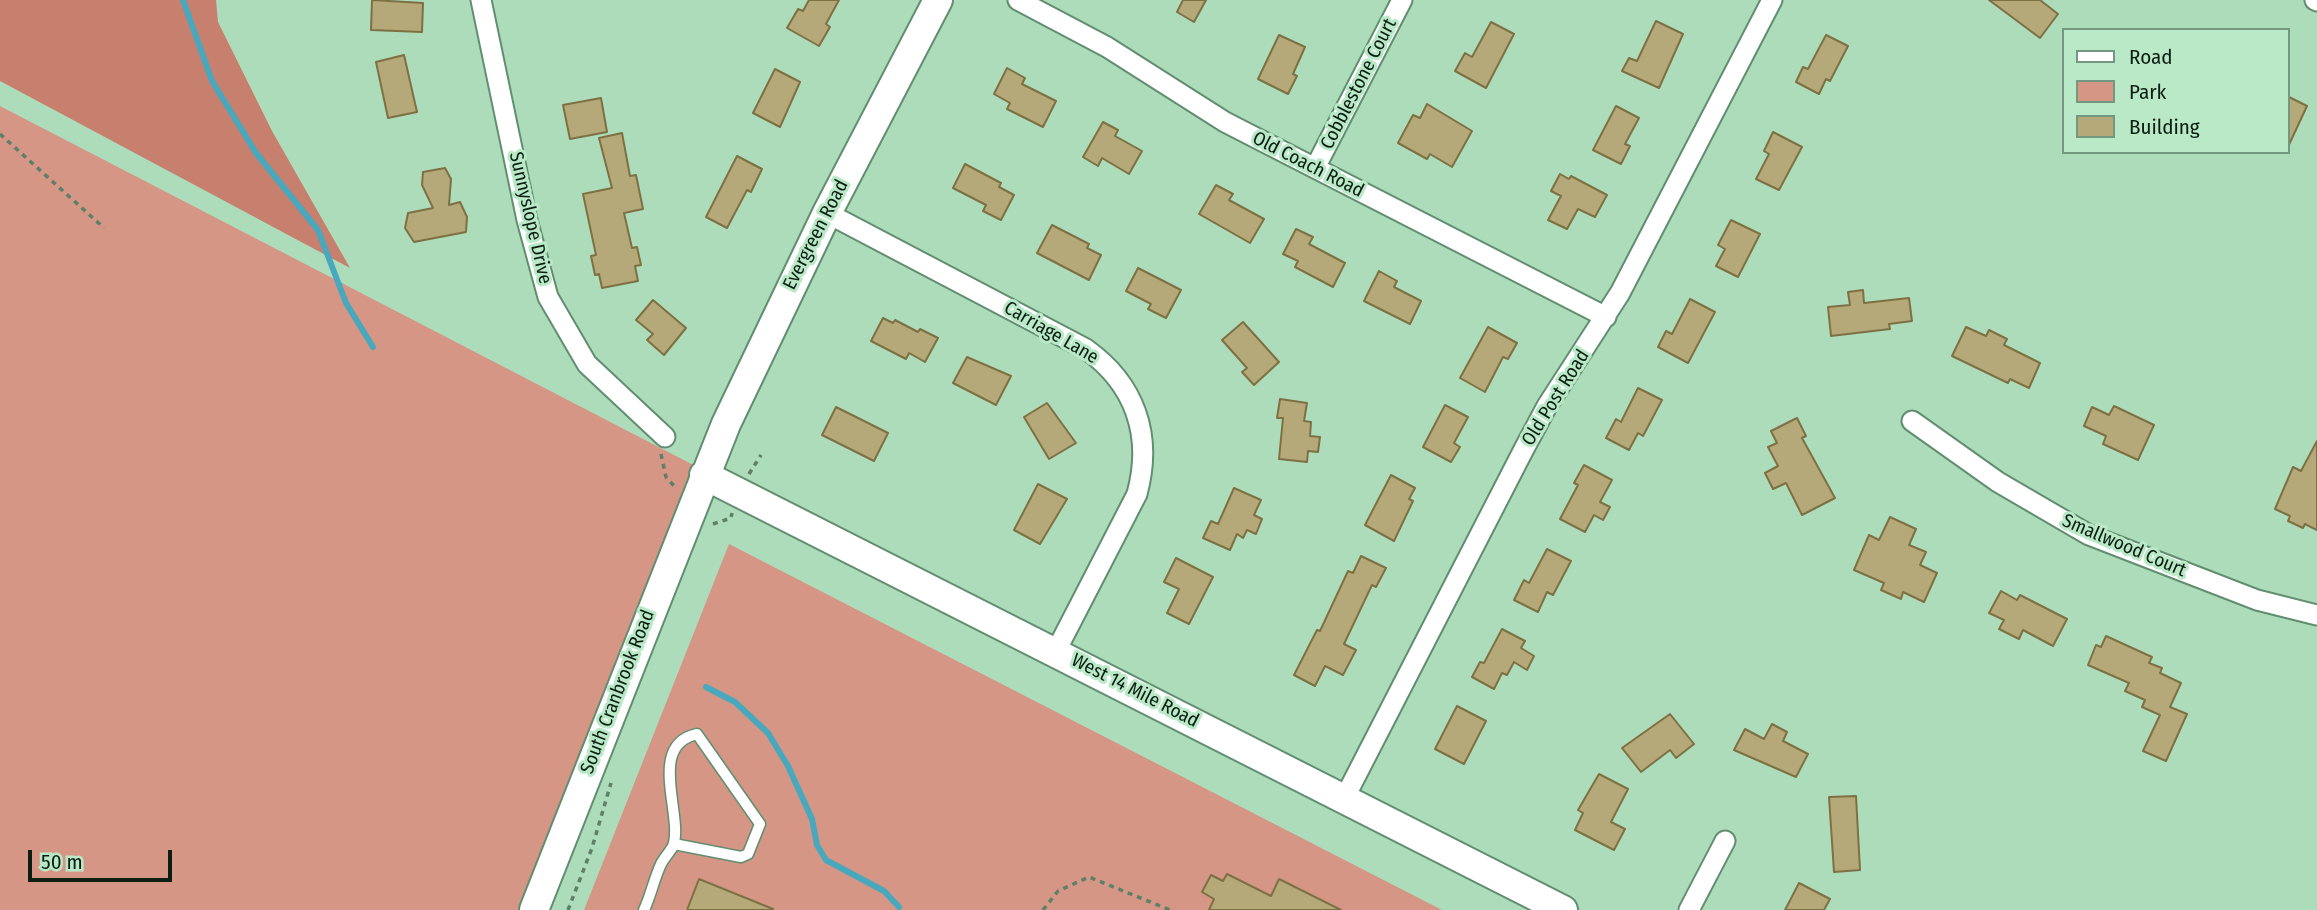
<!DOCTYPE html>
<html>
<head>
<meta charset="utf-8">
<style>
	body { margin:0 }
	#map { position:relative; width:2317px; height:910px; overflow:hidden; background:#addcbb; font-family:"Fira Sans Condensed",sans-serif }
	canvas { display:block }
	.legend { position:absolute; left:2062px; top:28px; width:228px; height:126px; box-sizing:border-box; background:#bae9c8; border:2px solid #74987f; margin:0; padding:9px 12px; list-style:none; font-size:21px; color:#0c1e12 }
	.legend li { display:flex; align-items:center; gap:14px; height:35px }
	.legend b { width:35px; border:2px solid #74987f }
	.scale { position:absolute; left:28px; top:850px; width:144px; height:32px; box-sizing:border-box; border:4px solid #0c1e12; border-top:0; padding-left:9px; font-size:21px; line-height:24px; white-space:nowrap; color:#0c1e12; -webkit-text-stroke:5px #bae9c8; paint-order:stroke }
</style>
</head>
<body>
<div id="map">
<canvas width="2317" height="910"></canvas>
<ul class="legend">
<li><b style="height:9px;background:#fff"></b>Road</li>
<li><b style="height:19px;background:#d59686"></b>Park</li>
<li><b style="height:19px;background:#b6a979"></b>Building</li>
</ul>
<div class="scale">50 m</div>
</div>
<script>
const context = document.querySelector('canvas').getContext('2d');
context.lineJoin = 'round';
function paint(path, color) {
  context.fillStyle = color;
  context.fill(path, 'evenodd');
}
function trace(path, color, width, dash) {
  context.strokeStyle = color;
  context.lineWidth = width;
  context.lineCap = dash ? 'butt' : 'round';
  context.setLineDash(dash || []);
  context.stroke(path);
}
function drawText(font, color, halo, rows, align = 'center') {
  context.font = font + ' "Fira Sans Condensed",sans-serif';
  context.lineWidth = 6;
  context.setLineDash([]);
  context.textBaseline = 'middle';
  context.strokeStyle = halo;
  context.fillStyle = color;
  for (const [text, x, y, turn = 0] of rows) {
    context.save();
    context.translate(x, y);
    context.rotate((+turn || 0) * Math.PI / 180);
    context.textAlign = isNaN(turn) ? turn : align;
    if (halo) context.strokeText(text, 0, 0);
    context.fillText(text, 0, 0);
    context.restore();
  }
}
paint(new Path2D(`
	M0,106L701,469L526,910H0Z
	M729,544L1442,910H584Z`), '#d59686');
paint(new Path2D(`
	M0,0H216L218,22L272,131L350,268L0,81Z`), '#c77f6e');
trace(new Path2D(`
	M183,0L212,81L256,153L318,230L346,303L373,347
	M706,687L735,702L768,733L788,766L812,819L817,845L826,860L884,891L899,907`), '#48a8bd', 6);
const building = new Path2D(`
	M372,0L423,3L422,32L371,30Z
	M809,0H839L826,24L830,27L819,46L787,28L798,9L803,11Z
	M1183,0H1206L1194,22L1177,12Z
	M1989,0H2040L2058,14L2040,38Z
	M1656,21L1683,34L1659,88L1622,71L1629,58L1637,61Z
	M1491,22L1514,34L1486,88L1455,71L1465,53L1472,57Z
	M1279,35L1305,47L1293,74L1297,76L1288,94L1258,79Z
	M1826,35L1848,46L1830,81L1826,79L1819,94L1796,82L1803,67L1808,69Z
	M404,55L417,112L388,118L376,62Z
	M1007,68L1025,78L1022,84L1056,101L1043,127L1007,109L1010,103L994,94Z
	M775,69L800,82L780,127L753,113Z
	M2287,96L2307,106L2287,149Z
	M601,98L607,132L570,139L563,105Z
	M1427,104L1472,131L1452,167L1430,154L1427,159L1398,143L1413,115L1420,118Z
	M1616,106L1639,118L1625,144L1630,146L1621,164L1593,150Z
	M1103,122L1118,130L1115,136L1142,151L1129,174L1102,158L1098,166L1083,157Z
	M1773,132L1802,147L1779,190L1756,179L1769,154L1764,151Z
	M622,133L630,176L636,175L643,209L624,213L632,248L637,247L641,265L635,266L638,281L602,288L599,274L595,275L591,256L596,255L583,194L612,188L599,138Z
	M737,156L762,169L751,192L747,190L727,228L706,217Z
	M965,164L1001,183L999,187L1014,195L1001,220L983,211L986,205L953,188Z
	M445,168L451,179L449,205L460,202L467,217L466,232L414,242L405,228L408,213L433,208L422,185L423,172Z
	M1560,174L1569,179L1571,176L1607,195L1595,217L1578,209L1567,229L1548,220L1561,196L1551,191Z
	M1216,185L1233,194L1229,200L1264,219L1250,243L1199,214Z
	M1731,220L1760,234L1738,277L1716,266L1725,249L1718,245Z
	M1052,225L1089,244L1087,248L1101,255L1089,280L1037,253Z
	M1296,229L1313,237L1309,244L1345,263L1333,287L1295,267L1298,261L1283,254Z
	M1138,268L1181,290L1166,318L1148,309L1151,304L1126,291Z
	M1379,271L1397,281L1394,287L1421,301L1410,324L1364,301Z
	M1863,290L1864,303L1909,298L1912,321L1889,324L1890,329L1831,336L1828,307L1850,305L1848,292Z
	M1690,299L1715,312L1688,363L1658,347L1666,331L1672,334Z
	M653,300L686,328L664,355L647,340L653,334L636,320Z
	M883,318L893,323L895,320L918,332L920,329L938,338L925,362L909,353L906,359L871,341Z
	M1243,322L1279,362L1254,385L1242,372L1247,368L1222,340Z
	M1488,327L1517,343L1508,359L1503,357L1485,392L1460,378Z
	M1966,327L1986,336L1989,330L2007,339L2004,345L2040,363L2029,388L2010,379L2008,383L1952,356Z
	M967,357L1011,376L996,405L953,383Z
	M1638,388L1662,400L1643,436L1638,433L1629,450L1606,438L1616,419L1621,422Z
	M1280,399L1307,403L1304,421L1311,422L1310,436L1320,437L1318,452L1308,451L1307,462L1279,459L1283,418H1277Z
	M1047,403L1076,443L1049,459L1024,417Z
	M1445,405L1468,417L1454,443L1460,447L1451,462L1423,447Z
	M2114,406L2154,425L2138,460L2103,444L2106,436L2084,426L2092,407L2109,415Z
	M836,407L888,433L874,461L822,435Z
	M1797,418L1806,436L1802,438L1835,498L1802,515L1786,483L1773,489L1765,473L1778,466L1768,447L1777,443L1771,431Z
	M2317,441V530L2305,524L2303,528L2288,521L2290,516L2275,509L2293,467L2301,471Z
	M1584,465L1612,480L1600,502L1610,507L1603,520L1594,515L1585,532L1560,519L1578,485L1574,483Z
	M1391,475L1415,488L1409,499L1413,501L1394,541L1365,525Z
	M1038,484L1067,499L1040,544L1014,530Z
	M1234,488L1261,500L1254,515L1262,519L1256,534L1247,530L1243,538L1237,534L1230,550L1203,538L1211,521L1218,524Z
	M1890,517L1916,529L1909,545L1926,552L1920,565L1937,573L1924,602L1903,592L1901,599L1881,590L1884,583L1854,570L1869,535L1879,540Z
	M1547,549L1571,561L1553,595L1547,592L1538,612L1514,600L1524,580L1529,583Z
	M1361,556L1386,568L1376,587L1372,585L1344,644L1356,650L1343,675L1325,666L1315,686L1294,675L1317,630L1320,631L1348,571L1353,573Z
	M1176,558L1213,577L1189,624L1167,613L1179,589L1164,582Z
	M2001,591L2017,600L2020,595L2067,619L2053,646L2023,630L2019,639L1999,629L2004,620L1989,613Z
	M1502,629L1525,641L1521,648L1534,656L1527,670L1514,662L1507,675L1502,673L1494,689L1472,677L1480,662L1484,663Z
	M2106,636L2152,657L2149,663L2162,668L2160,673L2181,683L2170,707L2187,714L2166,761L2143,751L2160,715L2142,707L2145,700L2125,691L2129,683L2088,665L2096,645L2101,647Z
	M1457,706L1486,721L1464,764L1435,749Z
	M1670,714L1694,744L1676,758L1670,750L1641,772L1622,748Z
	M1772,724L1787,732L1783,741L1808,754L1796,777L1734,750L1745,729L1764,739Z
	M1599,774L1628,789L1611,822L1625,829L1614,850L1575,830L1583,813L1578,810Z
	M1856,796L1860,870L1834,872L1829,797Z
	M1227,874L1271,896L1279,879L1341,910H1209L1214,899L1202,892L1211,875L1223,881Z
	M699,879L773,909V910H687Z
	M1799,883L1830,899L1824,910H1785Z`);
paint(building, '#b6a979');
trace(building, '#7d7143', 2);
const lane = new Path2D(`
	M644,910C651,895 654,879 661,864C664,858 670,852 673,846C684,816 646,745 697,734L760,824L748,854L741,857L674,844`);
const street = new Path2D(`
	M481,0L527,220L548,297L587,364L665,437
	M1018,0L1107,47L1225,122L1606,317
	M2315,0L2317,1
	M1315,168L1402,0
	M827,213L1086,349C1135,384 1153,435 1137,494L1056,651
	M1912,421L1998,482L2089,535L2257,600L2317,615
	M1345,797L1524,449L1547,406L1620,293L1772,0
	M1689,910L1725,841`);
const secondary = new Path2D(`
	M704,475L1563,910
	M534,910L726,424L827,213L938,0`);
trace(lane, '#628e70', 13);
trace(street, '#628e70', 23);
trace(secondary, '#628e70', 32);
trace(new Path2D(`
	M0,134L104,228
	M661,454L666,477L675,487
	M749,474L761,455
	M713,524L731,518L732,513
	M568,910L592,848L611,783
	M1043,910L1058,891L1089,877L1170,910`), '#5e7f68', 3.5, [5, 5]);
trace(lane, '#fff', 10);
trace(street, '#fff', 19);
trace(secondary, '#fff', 28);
drawText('19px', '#0c1e12', '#bae9c8', [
	["Cobblestone Court",1359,84,-63],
	["Old Coach Road",1308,165,27],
	["Sunnyslope Drive",530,218,77],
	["Evergreen Road",816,235,-63],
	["Carriage Lane",1051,333,30],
	["Old Post Road",1556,398,-58],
	["Smallwood Court",2124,546,23],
	["West 14 Mile Road",1135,691,27],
	["South Cranbrook Road",618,692,-69]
]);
</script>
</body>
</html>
